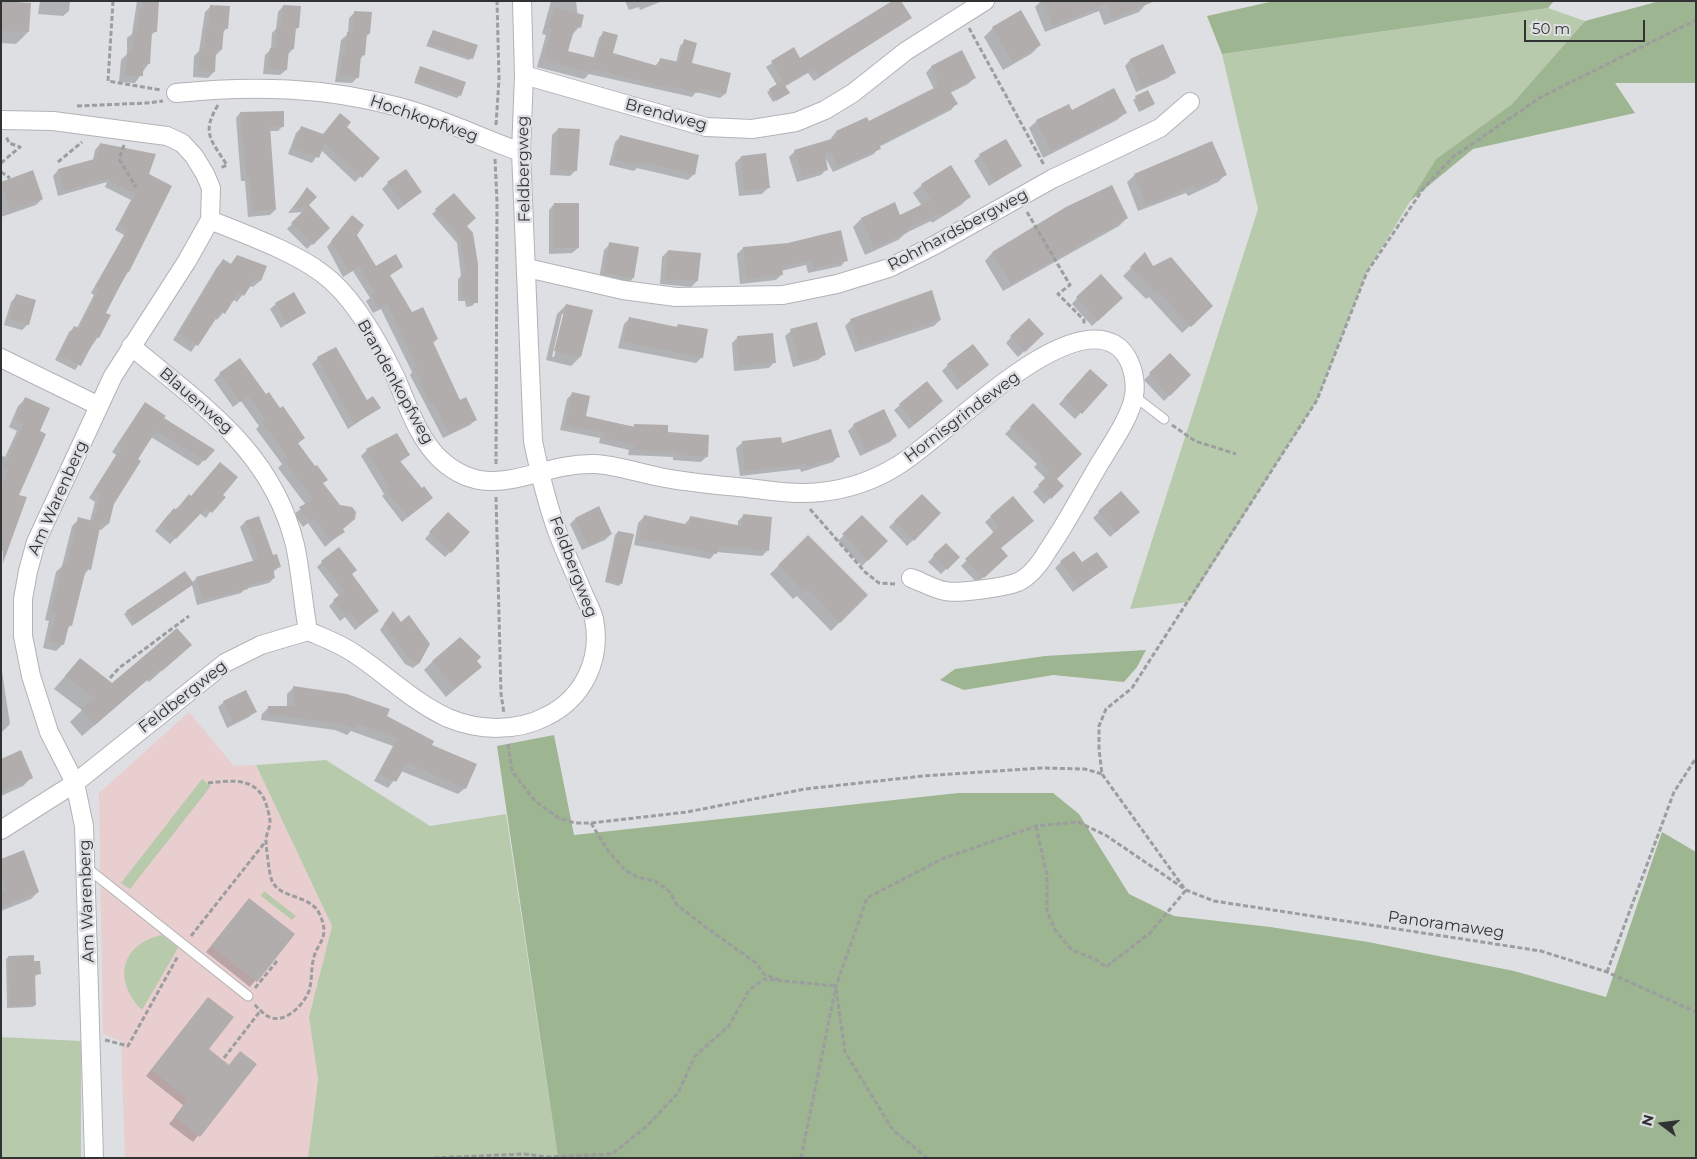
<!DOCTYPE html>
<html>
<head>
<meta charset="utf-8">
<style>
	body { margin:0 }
	#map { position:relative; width:1697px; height:1159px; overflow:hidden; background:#dedfe2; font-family:Montserrat,sans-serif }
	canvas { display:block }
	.frame { position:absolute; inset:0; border:2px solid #313233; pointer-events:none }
	.north { position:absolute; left:1637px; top:1099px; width:50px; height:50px; -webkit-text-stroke:4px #dedfe2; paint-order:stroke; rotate:285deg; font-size:14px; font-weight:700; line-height:20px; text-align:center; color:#313233 }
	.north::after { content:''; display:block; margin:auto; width:18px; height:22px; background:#313233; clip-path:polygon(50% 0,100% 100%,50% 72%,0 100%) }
	.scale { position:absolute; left:1524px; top:20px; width:121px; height:22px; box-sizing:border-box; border:2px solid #313233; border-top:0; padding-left:6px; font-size:15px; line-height:18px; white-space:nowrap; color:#313233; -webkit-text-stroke:4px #dedfe2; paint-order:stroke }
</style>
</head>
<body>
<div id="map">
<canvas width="1697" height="1159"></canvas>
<div class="frame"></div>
<div class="north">N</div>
<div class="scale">50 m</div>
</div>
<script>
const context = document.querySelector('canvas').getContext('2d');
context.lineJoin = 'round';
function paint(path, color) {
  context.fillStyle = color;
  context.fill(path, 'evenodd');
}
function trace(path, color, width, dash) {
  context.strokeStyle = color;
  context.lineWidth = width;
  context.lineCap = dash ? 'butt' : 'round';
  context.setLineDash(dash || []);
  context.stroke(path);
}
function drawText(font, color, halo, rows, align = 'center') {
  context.font = font + ' Montserrat,sans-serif';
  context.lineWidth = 5;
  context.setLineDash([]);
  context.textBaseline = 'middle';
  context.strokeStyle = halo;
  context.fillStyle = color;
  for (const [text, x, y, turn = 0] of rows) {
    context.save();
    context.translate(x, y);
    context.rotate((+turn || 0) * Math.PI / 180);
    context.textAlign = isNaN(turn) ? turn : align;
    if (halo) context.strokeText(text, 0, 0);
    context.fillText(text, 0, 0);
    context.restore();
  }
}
paint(new Path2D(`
	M189,712L234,766L256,765L332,926L309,1017L318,1079L308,1158H125L121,1041L103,1034L99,793Z`), '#e8cecf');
paint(new Path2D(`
	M1548,8L1585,21L1512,104L1436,159L1367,272L1317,400L1189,602L1130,609L1258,209L1222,54Z
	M326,760L430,826L506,814L558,1158H308L318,1079L309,1017L332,926L256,765Z
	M202,779L211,786L130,889L121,883Z
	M264,891L296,916L292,920L261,896Z
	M162,935L178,948L142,1010C113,981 120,944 162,935Z
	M1,1037L81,1041V1158H1Z`), '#b7cbac');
paint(new Path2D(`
	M1274,1H1554L1548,8L1222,54L1207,16Z
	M1660,1H1696V83H1615L1635,113L1473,149L1410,201L1436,159L1512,104L1585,21Z
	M1146,650L1137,667L1124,682L1053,675L964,690L940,680L955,669L1045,656Z
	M554,735L574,835L958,793H1053L1079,814L1129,894L1174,916L1270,927L1368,942L1514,971L1606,997L1662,832L1696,852V1158H558L497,746Z`), '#9db590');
paint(new Path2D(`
	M40,1H70L69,11L63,16L38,14Z
	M137,1H158L156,31L150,36L149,63L135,83L119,82L121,60L127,54V38L132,34Z
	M551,1H576L579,27L573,34L567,52L593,59L599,38L603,33L611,54L655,66L660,60L676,63L680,46L685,41L691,64L725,94L720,98L696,92L692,97L589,74L584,79L537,67L546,35L542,34Z
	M625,1H663L640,10L639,7L629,10Z
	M1041,1H1145L1146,4L1139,12L1104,25L1099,11L1045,32L1035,7Z
	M1,2L28,32L16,44L1,43Z
	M211,6L227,28L222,33L221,50L215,56L214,72L208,78L193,77L194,56L199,51L205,12Z
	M283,6L298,27L295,31L293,49L287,55L286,70L280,75L263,74L265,55L271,49L272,33L276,29L278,12Z
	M355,12L369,34L365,37L364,55L360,59L358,77L352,83L335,82L341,40L348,34L349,18Z
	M910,18L814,81L808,73L784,87L786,95L773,102L767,92L777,85L766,67L794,49L800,60Z
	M993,28L1040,45L1031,54L1003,70L984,37Z
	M433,31L472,58L469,60L426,46Z
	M1162,46L1174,73L1168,78L1136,92L1125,66L1130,60Z
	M961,52L974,78L968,84L950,93L956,104L951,110L879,147L874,154L833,172L824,155L827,169L821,175L797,182L789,157L795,151L832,140L831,138L836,132L868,123L934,89L926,73L931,67Z
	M421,68L460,95L457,98L414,83Z
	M1136,98L1153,104L1139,112L1133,100Z
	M1072,111L1125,113L1117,120L1043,158L1029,128L1037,121Z
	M240,113L283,126L278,131H269L275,210L270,215L248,217L245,181H241L236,118Z
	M302,127L323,135L345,128L378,158L355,182L321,150L312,163L288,154L296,133Z
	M558,129L576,170L570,176L550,175L552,135Z
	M621,136L694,174L688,180L637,168L634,171L609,165L615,142Z
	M100,144L148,175L128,272L104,313L98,337L75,370L55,360L69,332L75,327L77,328L94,295L91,293L124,235L115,230L131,200L105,187L107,182L58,196L53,176L58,170L93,160L95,150Z
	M980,155L1020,166L989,186L974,161Z
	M741,157L768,188L762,194L739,196L735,163Z
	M32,172L42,199L36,205L1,217V183Z
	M1135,175H1225L1218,182L1188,196L1186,193L1138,211L1127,182Z
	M388,183L421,192L398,210L382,189Z
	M922,185L970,196L961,205L932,223L931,221L906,233L898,240L865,255L853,227L861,219L900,217L922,206L913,193Z
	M307,189L308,205L328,228L307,249L287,229L304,212L288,213Z
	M454,194L465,226L476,302L472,306L466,307L465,301H458V279L461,276L457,243L432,214Z
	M554,204L578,248L572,253L549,254V210Z
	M1127,218L1119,226L1003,291L985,261L992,253Z
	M347,222L375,267H402L389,276L411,314L437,339L432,344L460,401L475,420L470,425L443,438L410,375L412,372L381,309L373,313L366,301L370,298L353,271L343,277L327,247Z
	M610,244L633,278L628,284L599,279L604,250Z
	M743,248L846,260L841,266L808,273L806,265L781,271L782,274L776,280L740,284L737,254Z
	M668,251L697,281L691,287L660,284L662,257Z
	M1145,254L1152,267L1204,313L1182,333L1149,297L1146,299L1123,276Z
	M237,257L265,266L260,281L253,287L249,286L237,302L234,300L217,320L215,318L191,352L173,340L217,267L223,261L230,265Z
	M16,296L28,324L22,330L4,325L11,302Z
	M1077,298L1116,304L1092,326L1072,304Z
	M276,304L304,312L281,328L270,309Z
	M566,305L591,311L580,357L571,366L546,360L557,314ZM562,314H565L554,357H552Z
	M630,318L675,328L678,325L702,357L696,363L618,348L624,324Z
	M851,320H940L934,326L855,352L845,326Z
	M791,331L824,355L818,360L793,367L785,336Z
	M738,337L774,362L769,368L734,371L732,343Z
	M1011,337L1036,340L1018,357L1006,343Z
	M1170,355L1190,375L1164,401L1144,380Z
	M318,358L366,402L379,408L348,429L312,364Z
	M948,365L982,370L957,390L942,371Z
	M220,374L266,395L304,438L297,444L322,483L343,531L325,547L308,523L303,527L294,514L306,505L278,468L282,464L256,429L259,426L241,401L233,407L214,380Z
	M1084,376L1106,385L1075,419L1059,404Z
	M927,383L936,407L909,429L894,410Z
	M572,394L584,417L667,433L707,456L701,462L673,460V457L628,455L629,450L599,443L600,438L560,430L567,399Z
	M25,399L38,432L18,495L8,546L1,552V455L5,457L17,431L9,427L18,406Z
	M145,403L204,460L198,466L151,437L112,503L108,524L101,530L99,529L89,569L83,576L71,625L66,630L63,644L56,651L43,648L49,621L45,620L56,572L62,566L72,526L79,519L90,521L95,502L89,498L116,455L112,452Z
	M1033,405L1056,479L1063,486L1044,504L1033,492L1046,479L1034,467L1037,464L1005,434Z
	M854,425L896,436L890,442L860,456L848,431Z
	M780,438V445L838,456L833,462L801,472L800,469L740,476L736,448L742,443Z
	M367,450L409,455L400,462L422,490L426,503L402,522L382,496L384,494L361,456Z
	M221,495L206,518L199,513L170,544L155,531L168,515L191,497Z
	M922,495L940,513L907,546L889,527Z
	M1013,498L1000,549L1006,556L977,583L961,566L994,533L985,522Z
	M599,508L611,534L605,540L582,550L570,524L575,519Z
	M1099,512L1132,517L1110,537L1093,518Z
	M744,515L768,550L762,556L716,552L710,559L634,545L638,523L644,517L684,525L691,517L738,526V521Z
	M862,517L887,541L862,566L838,541Z
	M258,518L273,556L279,567L272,573L274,578L269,583L245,589L241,593L197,605L192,585L132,626L124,614L127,612L191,583L197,578L253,561L240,527L245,522Z
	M442,519L450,552L445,557L425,539Z
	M618,532L621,583L619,586L605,582L615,535Z
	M808,537L867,595L831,631L797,596L793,599L770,574Z
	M946,544L958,557L941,574L928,562Z
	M322,562L350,575L378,611L355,630L345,617L340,621L329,606L339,596L317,567Z
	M1061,562L1082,564L1106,567L1073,592L1055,568Z
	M389,617L418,664L413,668L405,664L380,630Z
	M190,645L149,682L147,680L82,736L70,722L82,710L54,689L80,659L112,684Z
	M476,661L471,675L446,697L424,670L432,662Z
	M1,665L10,724L1,733Z
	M294,687L385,717L430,745L465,788L458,794L401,771L388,788L374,781L393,746L351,731L347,735L335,730L261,720L262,714L269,707H287V694Z
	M224,702L255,712L249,717L227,728L218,707Z
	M1,761L32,777L23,786L1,796Z
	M1,861L38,892L31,899L1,911Z
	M244,905L293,935L250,987L206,952Z
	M8,957L33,963L40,974L34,976L35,1005L33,1007L7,1008L6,959Z
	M203,1004L207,1049L229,1066L255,1064L193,1142L169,1124L184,1106L146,1076Z`), '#0003');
paint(new Path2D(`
	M1,1L31,3L29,32L1,31Z
	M143,1H159L157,32H152L150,64L143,63V76H125L127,52H132L134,30L138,31L139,9H142Z
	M892,1H901L912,18L819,77L814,68L785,85L771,61L794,47L800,58Z
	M1043,1H1153V2L1112,18L1107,4L1053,26Z
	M210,5L230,6L228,29L224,28L222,50H216L215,72L198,71L200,49H204L205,27H209Z
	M283,5L301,6L299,28H296L294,49H289L287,70L269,69L270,48H275L277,26L281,27Z
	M554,7L584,15L581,28L575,26L568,51L596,58L592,73L544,60L552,29L548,28Z
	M1021,10L1041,45L1013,62L992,27Z
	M354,11L372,12L370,34H367L365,55H361L359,78L340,76L342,54H345L347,32L353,33Z
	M433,30L478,45L473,59L428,43Z
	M603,31L618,35L613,53L658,66L660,58L679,62L684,39L697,43L692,63L731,73L726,94L699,88L698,93L670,86L669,88L594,69Z
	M1163,44L1176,73L1142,88L1130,59Z
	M962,50L976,78L950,91L958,104L879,145L881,149L838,167L832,152L825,154L828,170L802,177L794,150L838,137L836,131L867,117L869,121L940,85L931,66Z
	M420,66L466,82L461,96L415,80Z
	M782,81L790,93L776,101L769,89Z
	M1114,88L1127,113L1051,151L1036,120L1069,104L1072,110Z
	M1148,90L1155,104L1141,111L1135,96Z
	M284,111V127H270L276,210L253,212L249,177H246L240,112Z
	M340,113L351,122L347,127L380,158L362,178L325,143L319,158L293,149L301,126L323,134Z
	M558,128L580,129L577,171L555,170Z
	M620,135L699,155L695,175L641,162L640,166L614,160Z
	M1006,139L1022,166L995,182L979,154Z
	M1212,141L1227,175L1195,189L1194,186L1146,205L1134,174Z
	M100,143L156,154L149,174L172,186L129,272H127L106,313L111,315L99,338L96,337L81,366L59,355L74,326L79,328L99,289L95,287L128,229L119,225L135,194L109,181L111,178L64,191L58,169L98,158Z
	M766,153L770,188L744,191L741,156Z
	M951,165L971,197L941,216L939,213L907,229L908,232L874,248L861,218L895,202L900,215L931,200L921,184Z
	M406,169L422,192L404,205L387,182Z
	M33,170L43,199L10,211L1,182Z
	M1112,185L1128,218L1011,284L992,252L1066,207Z
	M307,187L317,197L309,205L330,228L313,245L291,223L307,207L292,209Z
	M454,193L476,218L467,226L473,233L478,264V303H470L469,298H462V274H466L460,238L435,209Z
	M554,203H579V248H554Z
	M352,215L364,225L357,235L376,266L396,254L403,267L390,275L412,312L423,307L438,339L433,342L460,400L466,397L477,420L449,434L433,401L430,403L414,368L417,367L387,304L379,309L371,295L375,293L359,266L349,272L331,241Z
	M841,230L848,261L813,268L812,260L782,267L783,275L746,279L743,247L788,243Z
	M609,242L639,247L634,278L604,273Z
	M668,250L701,253L698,281L665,279Z
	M1145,252L1153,266L1171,257L1213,306L1191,327L1157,290L1155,292L1130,267Z
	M237,255L267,266L261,281L255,279L244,296L240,293L236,296L225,314L221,311L198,346L179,333L223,259L231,264Z
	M1101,274L1123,298L1098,321L1076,297Z
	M932,290L941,320L908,330L860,347L850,319Z
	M294,292L306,313L287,324L275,303Z
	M16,294L36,300L29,325L9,319Z
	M566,304L593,310L581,357L554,351Z
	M629,317L677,327L678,324L708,329L703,358L623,342Z
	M1029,318L1044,334L1025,352L1010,336Z
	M817,322L826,355L799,362L790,329Z
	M773,333L776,363L739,366L737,336Z
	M973,344L989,365L963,385L947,364Z
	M336,347L367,400L373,396L381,408L354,424L317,357Z
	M1170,353L1191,375L1170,396L1149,373Z
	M240,358L266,394L269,392L280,408L283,406L305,438L298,443L315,466L317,465L328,480L323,483L340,505L352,507L356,512L355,519L343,529L345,532L331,541L314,518L310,521L299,507L313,500L284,460L288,458L262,422L265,419L248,396L240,402L219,373Z
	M1090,369L1108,385L1082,414L1064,398Z
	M927,381L943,401L915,424L899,404Z
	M572,392L590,396L586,416L634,427V424L668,425V432L709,435L708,457L678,455V452L633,450L634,445L603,438L605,433L565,425Z
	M25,397L50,408L40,431L46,434L19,495L27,497L3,563L1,490L8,470L4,468L23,424L15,420Z
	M145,402L166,416L164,418L215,450L205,461L156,431L138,459L141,461L114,504L109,524L94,521L100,495L94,491L122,448L117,445Z
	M1033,403L1082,454L1057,479L1064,486L1051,499L1038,485L1051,472L1039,460L1042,458L1010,427Z
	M884,409L897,436L866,451L853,424Z
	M831,429L840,457L806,467V464L745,471L742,441L781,437L782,443Z
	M397,433L410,455L400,461L422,488L424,486L433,498L408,517L386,490L389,488L366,449Z
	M220,462L238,477L223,495L226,497L212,513L206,508L176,539L160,525L174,508L176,510L189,494L191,496Z
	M1121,491L1140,512L1116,532L1098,511Z
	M922,494L941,513L914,541L894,521Z
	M1013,496L1034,521L1001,548L1008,556L984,578L965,559L999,527L990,516Z
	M599,506L612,534L588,546L575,518Z
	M448,512L470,532L451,553L429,532Z
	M743,514L772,517L769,551L719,546L717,554L639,539L644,515L689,525L690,516L742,526Z
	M862,515L888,541L868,561L842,534Z
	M259,516L273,555L277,554L281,567L273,569L275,578L247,586L248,589L202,600L196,577L259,559L245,521Z
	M78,517L101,523L91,570L86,569L72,626L69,625L64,645L49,642L56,614L51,613L63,563L67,564Z
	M618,531L634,534L622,584L606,580Z
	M808,535L868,595L840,623L807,588L803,591L778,565Z
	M946,543L960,557L947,570L933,555Z
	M339,547L357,570L352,574L379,611L360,625L351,613L346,617L333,600L344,591L321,561Z
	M1074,551L1082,562L1097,552L1108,567L1079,587L1060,561Z
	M185,571L194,584L135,624L126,611Z
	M393,611L401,622L409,615L430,644L419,664L409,659L384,624Z
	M177,628L192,645L162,671L160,669L95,725L81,709L94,698L65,676L80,658L112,683Z
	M460,637L481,657L477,661L482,667L455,689L432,661Z
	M293,686L347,694L390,709L387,716L434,741L432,745L477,764L466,789L407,763L396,782L380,774L398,739L357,724L355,729L342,724L267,714L268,706H294Z
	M246,690L257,712L233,723L223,701Z
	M21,750L33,778L1,792V759Z
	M24,850L39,892L1,907V892L7,890L1,876V859Z
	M249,898L295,934L257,982L211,946Z
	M34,955V961H40L41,974H35L36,1005L9,1006L8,956Z
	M208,997L234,1017L209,1049L229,1065L240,1051L257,1064L200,1137L174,1117L188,1099L151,1070Z`), '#b1adac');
const lane = new Path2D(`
	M1134,396L1164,419
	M87,868L248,996`);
const street = new Path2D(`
	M524,75L706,127L752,129L796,122L825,110L853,93L906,51L985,1
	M176,93C253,85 325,87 399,107C441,118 481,138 521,152
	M1,120L53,121L167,136L182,143L194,156L205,174L211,188L210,220L187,261L113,376L36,542L28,571L23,599V636L31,676L49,732L75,783L84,826L94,1158
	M210,220C244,234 295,252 323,274C353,296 379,343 395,376C407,403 418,439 441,460C492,506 536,462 595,464C616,465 639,473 660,477C689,483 718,485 748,488C772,491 797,495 821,492C849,489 873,481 897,466C943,439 1059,314 1114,344C1130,353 1137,377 1134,396C1131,417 1108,449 1097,468C1081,495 1066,524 1048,550C1041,562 1031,576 1018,582C1006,587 957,594 945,591C934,589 922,582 911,578
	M527,268L623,290L676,297L783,295L837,284L889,268L935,245L1052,179L1160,128L1190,102
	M131,346C201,405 272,450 295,545C301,573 303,603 308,631
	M1,358L99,406
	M1,830L75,783L225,663L261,645L308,631C324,638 341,644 355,654C387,675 413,702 448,718C479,731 517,732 547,716C583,698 602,660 594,619C592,611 587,602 584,595C575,573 564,551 556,528C546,500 539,470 533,441L521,152L524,75L522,1`);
trace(lane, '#b1b3b6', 11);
trace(street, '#b1b3b6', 20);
trace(new Path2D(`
	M113,1L108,81L161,90
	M969,28L1044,165
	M218,105C201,133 211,140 227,165L220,168
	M77,106L147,103L163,101
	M496,125L499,79L497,1
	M124,145L119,159L136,187
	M495,159L497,201L496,465
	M58,162L82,142
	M1,163L20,147L9,143L6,136
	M1,172L10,178
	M1027,212L1070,285L1058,294L1084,320V325
	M1172,425L1195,441L1236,454
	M496,497L501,694L504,713
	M810,509L865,572L879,583L896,584
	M110,678L119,668L189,616
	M508,744L512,771L535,801L559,818L575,823H591L687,812L805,789L923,776L1041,768L1085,769L1102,774
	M208,783C233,780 259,777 267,807C268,811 270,817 270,822C270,828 266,834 266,840C266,847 269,871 271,878C277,900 311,893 320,915C331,940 316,942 313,961C311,971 312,981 309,991C304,1004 287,1022 272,1018C265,1016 259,1009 254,1004
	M591,823L608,851L625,870L637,877L655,881L670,892L677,905L707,928L756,963L764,974L780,980
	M1036,826L1047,876V911L1055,930L1072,950L1095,959L1106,967L1150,933L1186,890
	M1184,888L1102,774L1099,749V726L1106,709L1132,688L1317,400L1367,272L1423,189L1453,157L1541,97L1696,20
	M191,936L266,841
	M1607,972L1674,792L1696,758
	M255,988L277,961
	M836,989L845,1052L893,1130L927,1158
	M105,1040L128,1046L178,956
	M224,1058L261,1010
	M434,1158L524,1154L549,1157L612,1154L646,1127L678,1093L695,1056L729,1026L749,990L764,979L836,986
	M801,1158L836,986L867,898L942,859L1036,826L1078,822L1107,836L1186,890L1214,901L1541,951L1607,972L1696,1012`), '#9c9d9f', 3, [5, 2.5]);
trace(lane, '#fff', 9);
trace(street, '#fff', 18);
drawText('16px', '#313233', '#dedfe2', [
	["Brendweg",666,115,15],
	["Hochkopfweg",424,119,19],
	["Feldbergweg",524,169,-91],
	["Rohrhardsbergweg",958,230,-28],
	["Brandenkopfweg",395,382,61],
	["Blauenweg",196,401,41],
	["Hornisgrindeweg",962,417,-37],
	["Am Warenberg",58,498,-66],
	["Feldbergweg",573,567,69],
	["Feldbergweg",183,697,-38],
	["Am Warenberg",87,901,-92],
	["Panoramaweg",1446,925,8]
]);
</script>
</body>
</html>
